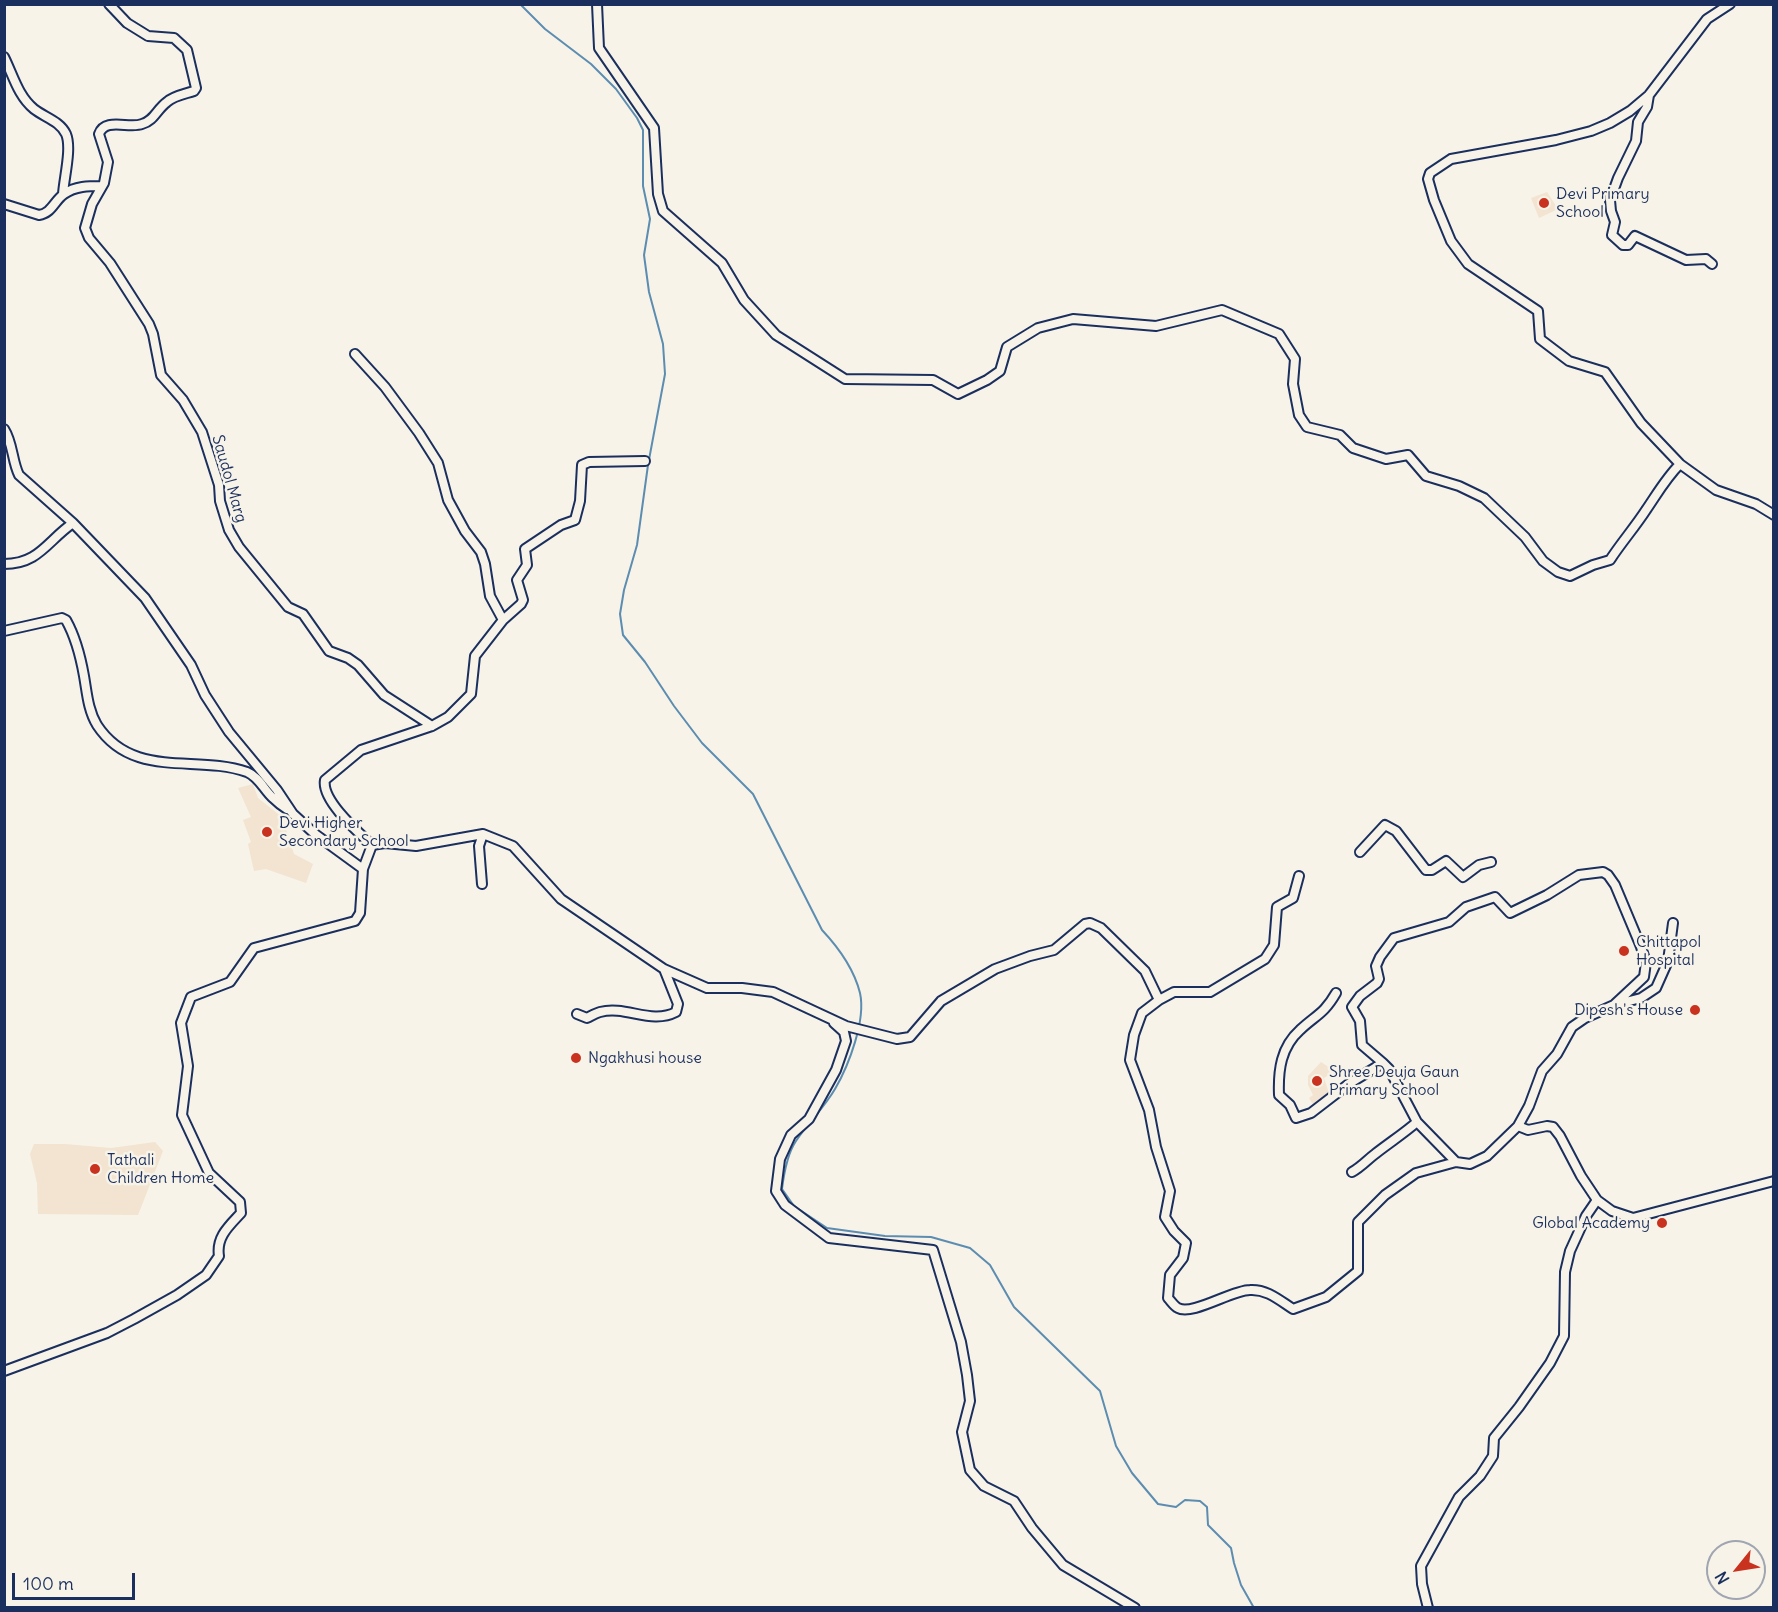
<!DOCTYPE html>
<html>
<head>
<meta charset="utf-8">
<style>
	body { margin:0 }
	#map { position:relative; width:1778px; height:1612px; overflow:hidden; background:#f7f3e8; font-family:Delius,sans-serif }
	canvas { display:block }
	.frame { position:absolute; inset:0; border:6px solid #1b2f5e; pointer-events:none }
	.north { position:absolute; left:1706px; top:1540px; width:60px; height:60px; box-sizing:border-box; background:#f7f3e8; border:2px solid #9fa5b1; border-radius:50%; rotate:240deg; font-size:16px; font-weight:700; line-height:24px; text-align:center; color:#1b2f5e }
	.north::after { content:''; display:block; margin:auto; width:21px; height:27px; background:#c8321e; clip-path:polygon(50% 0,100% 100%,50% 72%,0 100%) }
	.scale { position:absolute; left:12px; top:1573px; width:123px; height:27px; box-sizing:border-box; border:3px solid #1b2f5e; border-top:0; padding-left:8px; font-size:18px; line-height:21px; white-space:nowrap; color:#1b2f5e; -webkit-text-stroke:4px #f7f3e8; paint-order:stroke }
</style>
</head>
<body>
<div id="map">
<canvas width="1778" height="1612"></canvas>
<div class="frame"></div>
<div class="north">N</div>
<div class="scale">100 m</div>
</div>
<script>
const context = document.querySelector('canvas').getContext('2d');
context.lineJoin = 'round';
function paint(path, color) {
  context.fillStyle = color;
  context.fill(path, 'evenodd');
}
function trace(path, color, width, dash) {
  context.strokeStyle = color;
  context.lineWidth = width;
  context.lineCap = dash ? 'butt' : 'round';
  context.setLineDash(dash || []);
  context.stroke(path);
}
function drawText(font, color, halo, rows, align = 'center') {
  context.font = font + ' Delius,sans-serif';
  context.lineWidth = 5;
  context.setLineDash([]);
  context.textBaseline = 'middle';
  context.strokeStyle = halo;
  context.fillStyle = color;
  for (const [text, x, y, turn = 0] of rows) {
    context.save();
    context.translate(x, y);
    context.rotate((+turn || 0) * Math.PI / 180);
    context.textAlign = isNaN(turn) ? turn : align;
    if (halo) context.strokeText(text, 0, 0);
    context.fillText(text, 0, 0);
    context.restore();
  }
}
paint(new Path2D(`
	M1547,192L1558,209L1539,218L1531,198Z
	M253,784L258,798L282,817L294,854L313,864L306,883L266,869L254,871L248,844L251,842L243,820L251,817L238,788Z
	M1321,1062L1327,1066L1332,1073L1324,1078L1330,1096L1314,1106L1309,1098L1313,1095L1308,1085V1076Z
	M155,1142L163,1151L138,1215L38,1214L37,1183L30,1154L34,1144H65L111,1148Z`), '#f2e4d0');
trace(new Path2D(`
	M520,4L545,29L591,64L616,89L637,118L643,130V186L650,219L644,255L649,292L663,344L665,374L648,465L637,545L624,590L620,614L623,635L645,662L674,706L702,743L753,794L822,930C838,947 854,969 860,993C866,1020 849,1065 835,1089C824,1108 808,1123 796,1141C787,1154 784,1173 782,1189L794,1206L827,1228L885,1236L931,1237L970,1248L990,1265L1014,1307L1100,1391L1116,1446L1132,1473L1158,1504L1176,1507L1185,1500L1200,1501L1207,1507L1208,1525L1231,1548L1234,1563L1241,1585L1254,1608`), '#5c8db1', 2);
const street = new Path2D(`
	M109,4L127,23L148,36L174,38L187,50L196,88L194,91C185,94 173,96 167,102C157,109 154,121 142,124C129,129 105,117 99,134L108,162L104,183L92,204L85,228L89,238L110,263L149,324L153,334L161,375L183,400L202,432L219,485L220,501L229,530L239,547L288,607L303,614L329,651L348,658L358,665L384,695L432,726
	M597,4L599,48L654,128L658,194L663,211L722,263L744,300L776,335L845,379L933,380L958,394L987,380L1000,371L1007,347L1038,328L1073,319L1156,326L1222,310L1279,334L1295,359L1293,384L1299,415L1307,427L1340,435L1353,448L1386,459L1408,455L1426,476L1459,486L1484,498L1525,537L1543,561L1558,572L1570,576L1593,565L1610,560C1621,543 1635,527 1646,510C1657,494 1666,478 1680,464
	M1730,4L1707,19L1649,95L1630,111L1610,123L1591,131L1556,140L1451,159L1430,173L1428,179L1434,200L1451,241L1468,264L1538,311L1540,339L1569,361L1605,372L1641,423L1680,464L1716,490L1756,504L1774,515
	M4,57C13,75 18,96 34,109C44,117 60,121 66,134C72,148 64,178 63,194
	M1649,95L1647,107L1638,122L1636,141L1618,178L1610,200L1611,211L1615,222L1612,235L1623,245H1628L1635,236L1686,260L1706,259L1712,264
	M4,204L39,215C52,213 54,201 64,194C75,186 89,186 102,186
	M355,354L385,387L419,433L438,463L448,500L465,531L481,552L485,564L490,596L503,620
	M4,429C13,443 12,461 19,475L73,523L145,598L191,665L205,695L229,732L277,790L293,814L315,834L363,869
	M4,564C39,564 47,541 73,523
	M4,631L62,618L66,620C75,636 81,659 84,676C87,693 88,710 97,725C133,780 196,754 247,772C259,777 264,790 273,798C277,802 282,806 287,809
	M372,845C358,832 321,800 325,780L361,750L432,726L448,717L471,694L475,656L503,620L521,604L523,600L517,580L527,565L525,549L561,525L575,520L580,501L582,465L589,462L645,461
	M1360,852L1385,825L1396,831L1426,870H1432L1446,861L1463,877L1479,865L1491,862
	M1299,876L1293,898L1277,907L1274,945L1265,959L1210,992H1174L1159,1000L1142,1013L1134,1035L1130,1060L1149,1110L1156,1147L1170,1191L1165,1217L1174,1231L1186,1243L1183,1258L1170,1275L1168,1298C1171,1301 1174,1306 1178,1308C1192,1316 1232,1290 1250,1290C1267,1289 1279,1300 1293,1309L1326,1297L1358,1271V1222L1385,1195L1416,1173L1456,1162
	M482,884L479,846L483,834
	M1336,993C1324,1014 1316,1015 1300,1030C1281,1047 1278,1070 1279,1095L1290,1105L1296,1118L1311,1113L1350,1083L1383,1063L1389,1069L1417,1122L1456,1162L1470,1164L1487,1156L1518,1126L1529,1106L1542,1071L1557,1054L1572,1027L1585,1018L1614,1005L1641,998L1656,988L1668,961L1673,923
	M577,1014L587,1018C591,1016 596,1013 600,1012C626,1005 651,1025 676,1012L678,1004L664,969
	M834,1023L844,1032L846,1041L836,1070L809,1119L791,1135L780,1159L776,1191L785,1205L829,1238L933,1250L961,1342L967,1375L970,1401L962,1432L970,1470L984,1486L1014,1501L1032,1528L1063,1565L1135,1608
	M1383,1063L1362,1045L1360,1021L1352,1007L1360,996L1377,983L1379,979L1376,966L1380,957L1394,938L1449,922L1466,907L1495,897L1510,913L1547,895L1579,875L1603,872L1608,875L1615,885L1641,947L1646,962L1644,977L1615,1004
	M1518,1126L1528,1130L1547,1126L1553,1127L1560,1136L1581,1176L1597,1200L1612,1211L1633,1218L1774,1181
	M1352,1172C1361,1167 1367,1160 1375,1154C1389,1143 1403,1134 1417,1122
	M4,1371L107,1333L134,1319L177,1295L206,1275L219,1256C216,1237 229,1226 241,1213L240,1202L209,1173L182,1115L188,1066L181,1023L191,997L230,982L254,948L355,921L360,913L363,869L372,845L385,843L416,846L483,834L513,846L561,899L664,969L707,988H742L773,992L846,1026L897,1039L910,1037L941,1001L995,969L1030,956L1054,950L1085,924L1090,923L1101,928L1145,971L1159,1000
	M1428,1608L1422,1584L1421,1566L1459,1497L1480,1476L1493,1456L1494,1438L1519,1407L1550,1363L1564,1336L1565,1272L1570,1251L1586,1216L1597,1200`);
trace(street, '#1b2f5e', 12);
trace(street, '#f7f3e8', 8);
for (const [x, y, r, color] of [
	[1544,203,6,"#c8321e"],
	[267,832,6,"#c8321e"],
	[1624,951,6,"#c8321e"],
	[1695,1010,6,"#c8321e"],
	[576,1058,6,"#c8321e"],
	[1317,1081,6,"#c8321e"],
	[95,1169,6,"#c8321e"],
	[1662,1223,6,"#c8321e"]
]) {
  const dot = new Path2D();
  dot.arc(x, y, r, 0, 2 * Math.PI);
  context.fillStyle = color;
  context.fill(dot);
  trace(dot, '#f7f3e8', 2);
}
drawText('16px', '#1b2f5e', '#f7f3e8', [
	["Devi Primary",1556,194],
	["School",1556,212],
	["Devi Higher",279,823],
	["Secondary School",279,841],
	["Chittapol",1636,942],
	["Hospital",1636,960],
	["Dipesh's House",1683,1010,"right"],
	["Ngakhusi house",588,1058],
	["Shree Deuja Gaun",1329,1072],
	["Primary School",1329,1090],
	["Tathali",107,1160],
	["Children Home",107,1178],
	["Global Academy",1650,1223,"right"]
], 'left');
drawText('16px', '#1b2f5e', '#f7f3e8', [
	["Saudol Marg",229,479,74]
]);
</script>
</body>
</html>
